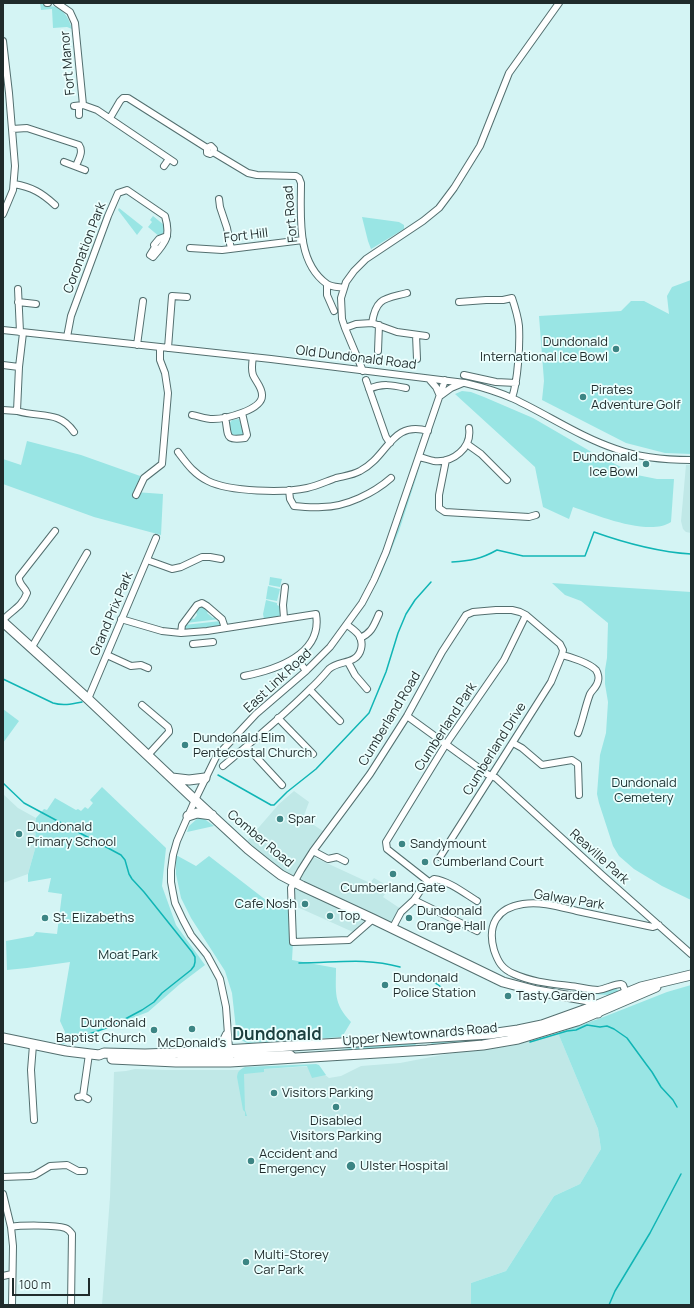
<!DOCTYPE html>
<html>
<head>
<meta charset="utf-8">
<style>
	body { margin:0 }
	#map { position:relative; width:694px; height:1308px; overflow:hidden; background:#d4f4f4; font-family:Manrope,sans-serif }
	canvas { display:block }
	.frame { position:absolute; inset:0; border:4px solid #1f2b2b; pointer-events:none }
	.scale { position:absolute; left:12px; top:1278px; width:78px; height:18px; box-sizing:border-box; border:2px solid #1f2b2b; border-top:0; padding-left:5px; font-size:12px; line-height:14px; white-space:nowrap; color:#1f2b2b; -webkit-text-stroke:3px #ecfffe; paint-order:stroke }
</style>
</head>
<body>
<div id="map">
<canvas width="694" height="1308"></canvas>
<div class="frame"></div>
<div class="scale">100 m</div>
</div>
<script>
const context = document.querySelector('canvas').getContext('2d');
context.lineJoin = 'round';
function paint(path, color) {
  context.fillStyle = color;
  context.fill(path, 'evenodd');
}
function trace(path, color, width, dash) {
  context.strokeStyle = color;
  context.lineWidth = width;
  context.lineCap = dash ? 'butt' : 'round';
  context.setLineDash(dash || []);
  context.stroke(path);
}
function drawText(font, color, halo, rows, align = 'center') {
  context.font = font + ' Manrope,sans-serif';
  context.lineWidth = 3.5;
  context.setLineDash([]);
  context.textBaseline = 'middle';
  context.strokeStyle = halo;
  context.fillStyle = color;
  for (const [text, x, y, turn = 0] of rows) {
    context.save();
    context.translate(x, y);
    context.rotate((+turn || 0) * Math.PI / 180);
    context.textAlign = isNaN(turn) ? turn : align;
    if (halo) context.strokeText(text, 0, 0);
    context.fillText(text, 0, 0);
    context.restore();
  }
}
paint(new Path2D(`
	M686,465H691V533L686,532L683,529L681,521Z
	M294,791L309,802L303,818L323,831L307,854L370,883L374,878L390,887L383,897L401,909L390,926L286,875L247,841L279,804Z
	M3,794L18,808L36,818L35,849L28,874L3,883Z
	M294,887L365,920L353,932L295,906Z
	M558,1033L598,1129L601,1149L580,1184L554,1196L506,1271L471,1283V1305H102L110,1197L114,1072L126,1071L135,1069L166,1070H249L314,1066L329,1078L341,1076L361,1066L400,1063L447,1054L511,1046Z`), '#c0e8e7');
paint(new Path2D(`
	M40,3H44L47,7C60,3 69,17 72,29L67,27L53,28L52,9L41,10Z
	M119,208L143,227L137,235L118,210Z
	M153,216L164,225V232L160,237L148,227L152,222L150,220Z
	M362,217L399,222L404,225V229L371,249L368,241Z
	M691,280V454L665,453L626,443L542,400L544,381L539,316L621,311L631,301H644L669,314L667,296L672,287Z
	M462,391L471,392L484,397L533,418L595,454L637,475L657,479H674L671,522C649,537 596,515 573,507L569,519L543,507L535,467L455,394Z
	M239,419L244,433L241,436H234L231,434L229,424L232,420Z
	M27,441L81,455L143,477L135,492L163,494L161,535L94,517L3,484V459L21,465Z
	M420,466L399,531L380,577H379Z
	M270,577L282,579L280,587L269,585Z
	M552,583L691,592V900L662,886L634,869L619,856L613,846L599,803L597,794L600,755L606,733L608,702L605,684V670L607,658L608,623L581,601L565,595Z
	M268,586L280,589L277,601L266,599Z
	M266,600L277,603V605L281,607V616L266,620L264,619L263,614Z
	M201,606H205L209,611L207,613L213,618L215,616L220,619L186,623L190,618L194,619L197,615L196,612L199,607Z
	M221,621V625L220,626L184,629V625Z
	M3,709L19,721L3,743Z
	M102,787L166,848L162,886L176,925L205,965L180,984L148,1012L61,1045L65,1032L60,1021L70,962L27,968L7,970L6,941L33,936L36,932L57,934L62,894L48,892L51,878L28,882V874L35,849L36,818L44,809L47,810L55,798L76,810L78,809L81,811L85,807L88,809L93,803L90,800Z
	M198,818H203L214,826L187,832L189,826Z
	M176,855L196,866L209,856L271,904L291,903L293,942L292,960L336,968C336,992 333,1003 351,1022L342,1037L247,1043L237,1038L232,993L225,971L191,918L181,898L176,874Z
	M691,985V1305H471V1283L506,1271L554,1196L580,1184L601,1149L598,1129L558,1033L601,1018L667,992Z
	M615,988L619,991L609,995L576,993L577,990L597,992Z
	M513,1035H514L476,1043L459,1042L432,1044L430,1042Z
	M417,1042L415,1046L336,1051L363,1045Z
	M316,1064L319,1065L326,1075L312,1078L307,1066L264,1069V1072L244,1074L245,1110L247,1116H245V1112L243,1110L237,1077C238,1071 239,1070 245,1067Z`), '#99e5e4');
trace(new Path2D(`
	M452,562C470,561 481,559 497,550L523,556H585L594,532C625,543 658,552 691,554
	M3,679L53,703C63,706 72,704 82,702
	M218,775L271,805H274L287,792L316,769L369,713L386,672L398,633L406,614L415,600L431,582
	M3,783L24,803L121,855L125,860L129,874L132,879L144,892L192,952L195,957V962L194,966L191,970L162,993L154,1002L142,1010L112,1026L72,1040
	M299,963C335,963 365,957 400,967
	M425,977L437,984L449,993
	M530,1042L567,1031L576,1030L587,1025L600,1027L607,1026L614,1029L627,1038L646,1064L652,1072L661,1087L673,1100L677,1107
	M609,1305L615,1291L650,1233L681,1174`), '#10b5b5', 1.5);
const minor = new Path2D(`
	M47,3H48
	M57,3L70,12L75,23L83,105
	M3,41L9,93L15,166L13,190L3,214
	M74,106L83,105L97,110L174,162
	M79,106V115
	M110,118L120,101L123,98H128L207,148L211,146L214,149L213,152L210,154L207,153V148
	M12,129L27,128L79,145C84,152 78,160 76,166
	M213,152L248,173L257,175L296,176L299,178L301,183C301,216 296,262 327,284C331,287 339,287 344,288
	M64,162L85,170
	M164,166L169,159
	M14,184C32,187 42,193 55,205
	M219,199L220,207L227,228L231,249
	M190,248L222,250L303,240
	M327,285V295L334,311
	M18,289L20,332
	M18,302L36,304
	M459,302L486,300H503L512,298C515,307 518,317 519,326C520,345 518,380 512,398
	M372,323C376,297 385,299 407,293
	M345,328L356,324L372,323L397,332L426,336
	M3,330L271,359L465,383C482,387 499,392 514,399C548,415 580,437 616,449C640,458 666,460 691,460
	M416,335L417,359
	M67,337L71,316L108,216L118,193L127,190L165,216C171,236 166,242 153,257L150,255L155,247L154,245L159,239L167,236
	M137,345L143,301
	M168,348L172,296L187,297
	M378,351L379,325
	M3,365L19,367
	M363,371L345,328L342,319L341,298L346,282L354,271L366,259L423,221L439,208L454,188L480,146L509,73L559,3
	M464,375L496,382L516,383
	M429,379L436,387L440,396L451,388L463,383
	M366,380L386,437L390,443
	M369,389C382,383 392,385 406,388
	M3,410L17,411L19,367L23,333
	M17,411C40,418 59,410 74,432
	M192,415C199,416 205,419 213,419C225,419 263,410 262,395C262,387 256,382 253,375C251,369 252,363 253,357
	M225,417C229,436 224,441 245,438L247,435L242,413
	M467,444L481,454L507,480
	M178,452C187,464 194,474 208,481C230,492 284,493 307,488C317,486 327,481 336,478C344,476 353,475 360,471C388,457 391,420 428,431
	M419,457C424,458 429,460 434,461C453,463 472,448 469,428
	M446,460L439,495V508L445,512L529,517L536,515
	M289,490L290,499L294,506C303,507 313,508 322,507C346,507 374,493 391,478
	M136,495L144,478L162,464L168,393L165,373L160,360V347
	M147,560L172,569L181,567L202,557H210L221,559
	M284,618L283,605L285,587
	M121,619L162,631L181,633L207,631L316,614C323,655 275,670 244,676
	M3,620C12,610 22,607 27,593C25,587 18,584 19,577L55,531
	M181,633L182,625L197,605L202,603L207,606L222,619L225,628
	M360,638C372,633 374,625 379,614
	M193,644L213,642
	M32,647L87,553
	M107,655L131,666L141,665L148,668
	M562,655C571,657 589,663 596,670C598,673 599,678 598,681C597,687 592,690 590,694C585,707 583,720 578,733
	M296,657L306,671
	M348,662L355,675L367,689
	M310,690L340,721
	M88,699L156,538
	M142,705L168,727L169,730V732L148,755
	M407,716L487,774L496,778L602,875L691,954
	M278,718L313,754
	M513,743L522,748L542,765L572,760L578,764L579,795
	M247,747L282,785
	M223,766C253,741 283,716 310,689C317,683 323,676 329,669C339,660 357,665 361,649C364,637 356,631 347,625
	M313,851L328,859L337,857L345,861
	M429,882L387,849L386,842L446,744L504,660L526,615L560,644L563,650L562,655L551,682L440,857
	M414,900L477,931
	M373,919L349,940L293,942L291,888L301,870L313,851L370,774L407,716L442,652L466,615L473,612L496,610H512L520,612L526,615
	M392,929L401,912L414,900L422,888L434,879C449,881 464,893 477,901
	M626,993L623,985L621,984C614,984 606,989 598,990C591,990 584,988 577,987C556,984 534,983 514,974C502,969 498,962 494,950C487,925 497,908 523,904C541,901 560,907 577,911C601,916 625,921 648,926L653,927L659,925
	M33,1045L31,1070L34,1120
	M208,1047C217,1047 223,1043 226,1034
	M230,1052L235,1055H241L291,1054L295,1058
	M180,1056L182,1057L225,1056L230,1058
	M230,1062L226,1007L220,979L207,955L191,935L183,920L175,903L173,893L171,882V870L173,855L177,841L195,800L216,757L256,714L306,671L330,647L362,603L374,580L386,552L445,380
	M83,1096L89,1054
	M78,1097L83,1096L88,1099
	M3,1177L30,1176L35,1175L50,1166L67,1165L78,1171H84
	M3,1194L11,1227L13,1246L12,1305
	M11,1227C21,1225 56,1225 65,1228C68,1229 70,1231 72,1234L71,1305
	M3,1276L12,1274`);
const highway = new Path2D(`
	M3,622L88,699L195,800L248,849L268,865L281,875L302,886L373,919L503,982L537,991L589,1000L595,1006L598,1013
	M172,778L189,780L205,778
	M188,816L197,813L212,815
	M3,1038L66,1051L99,1055L104,1053L145,1054L174,1053L490,1034L518,1030L542,1025L595,1006L641,987L691,975
	M112,1059L176,1062H230L427,1050L483,1045L518,1039L577,1021L656,987`);
trace(minor, '#536f6f', 8);
trace(highway, '#536f6f', 11);
trace(minor, '#fff', 6);
trace(highway, '#fff', 9);
for (const [x, y, r, color] of [
	[616,349,4,"#3c8584"],
	[583,397,4,"#3c8584"],
	[646,464,4,"#3c8584"],
	[185,745,4,"#3c8584"],
	[280,819,4,"#3c8584"],
	[19,834,4,"#3c8584"],
	[402,844,4,"#3c8584"],
	[425,862,4,"#3c8584"],
	[393,874,4,"#3c8584"],
	[305,904,4,"#3c8584"],
	[330,916,4,"#3c8584"],
	[45,918,4,"#3c8584"],
	[409,918,4,"#3c8584"],
	[385,985,4,"#3c8584"],
	[508,996,4,"#3c8584"],
	[192,1029,4,"#3c8584"],
	[154,1030,4,"#3c8584"],
	[274,1093,4,"#3c8584"],
	[336,1107,4,"#3c8584"],
	[251,1161,4,"#3c8584"],
	[351,1166,5,"#3c8584"],
	[246,1262,4,"#3c8584"]
]) {
  const dot = new Path2D();
  dot.arc(x, y, r, 0, 2 * Math.PI);
  context.fillStyle = color;
  context.fill(dot);
  trace(dot, '#ecfffe', 1.5);
}
drawText('13px', '#1f2b2b', '#ecfffe', [
	["Fort Manor",68,63,-95],
	["Fort Road",291,214,-95],
	["Fort Hill",246,236,-7],
	["Coronation Park",85,248,-69],
	["Old Dundonald Road",356,358,7],
	["Grand Prix Park",112,614,-67],
	["East Link Road",278,681,-43],
	["Cumberland Road",390,719,-59],
	["Cumberland Park",446,727,-57],
	["Cumberland Drive",495,749,-58],
	["Comber Road",260,839,40],
	["Reaville Park",599,857,42],
	["Galway Park",569,900,9],
	["Upper Newtownards Road",420,1035,-5]
]);
drawText('13px', '#1f2b2b', '#ecfffe', [
	["Dundonald",608,342,"right"],
	["International Ice Bowl",608,357,"right"],
	["Pirates",591,390],
	["Adventure Golf",591,405],
	["Dundonald",638,457,"right"],
	["Ice Bowl",638,472,"right"],
	["Dundonald Elim",193,738],
	["Pentecostal Church",193,753],
	["Spar",288,819],
	["Dundonald",27,827],
	["Primary School",27,842],
	["Sandymount",410,844],
	["Cumberland Court",433,862],
	["Cumberland Gate",393,888,"center"],
	["Cafe Nosh",297,904,"right"],
	["Dundonald",417,911],
	["Orange Hall",417,926],
	["Top",338,916],
	["St. Elizabeths",53,918],
	["Dundonald",393,978],
	["Police Station",393,993],
	["Tasty Garden",516,996],
	["Dundonald",146,1023,"right"],
	["Baptist Church",146,1038,"right"],
	["McDonald's",192,1043,"center"],
	["Visitors Parking",282,1093],
	["Disabled",336,1121,"center"],
	["Visitors Parking",336,1136,"center"],
	["Accident and",259,1154],
	["Emergency",259,1169],
	["Ulster Hospital",360,1166],
	["Multi-Storey",254,1255],
	["Car Park",254,1270]
], 'left');
drawText('13px', '#193030', '#ecfffe', [
	["Dundonald",644,783],
	["Cemetery",644,798],
	["Moat Park",128,955]
]);
drawText('bold 17px', '#1c3f3e', '#ecfffe', [
	["Dundonald",277,1035]
]);
</script>
</body>
</html>
